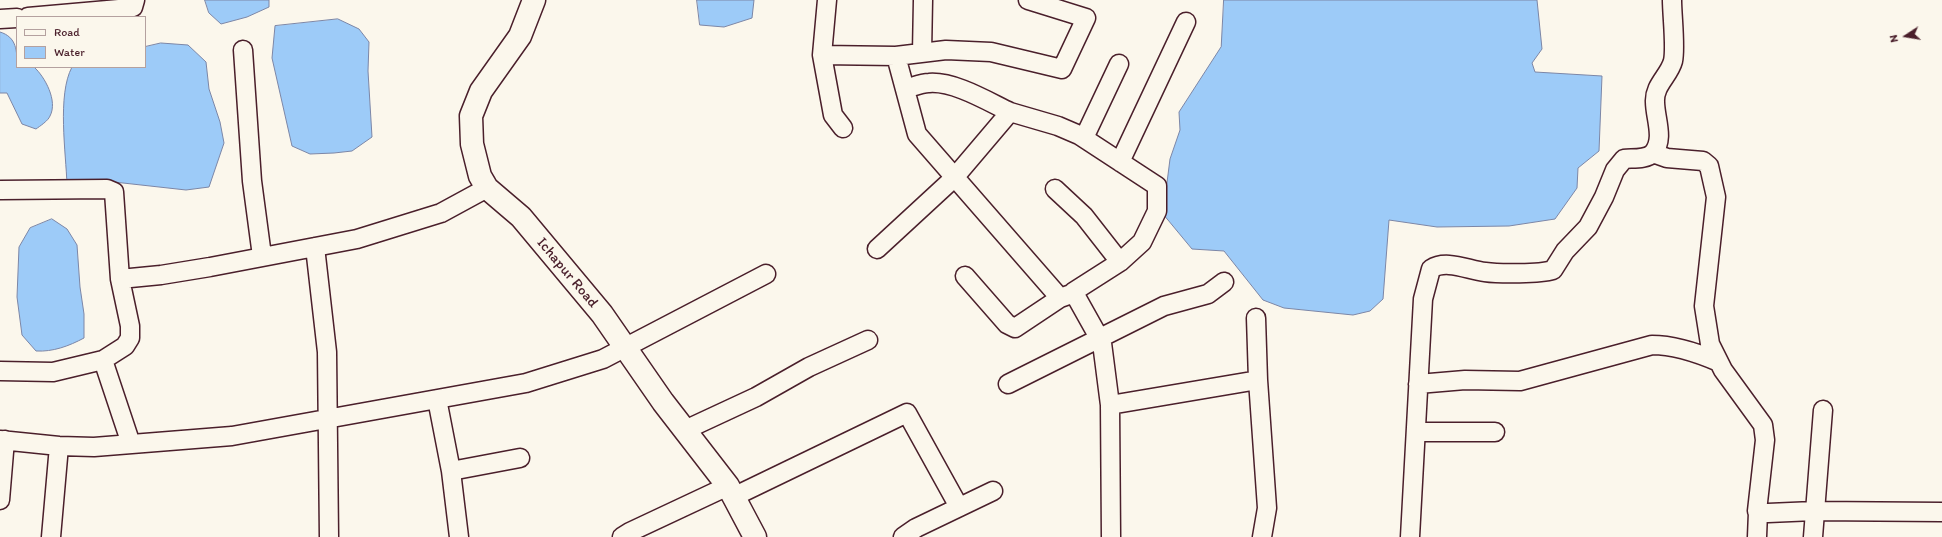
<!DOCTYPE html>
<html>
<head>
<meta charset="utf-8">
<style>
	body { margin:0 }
	#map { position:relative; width:1942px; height:537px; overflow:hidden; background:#fbf7ec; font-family:Itim,sans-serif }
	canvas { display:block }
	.legend { position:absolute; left:16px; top:16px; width:130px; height:52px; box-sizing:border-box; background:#fbf7ec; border:1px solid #b4a19f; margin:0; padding:5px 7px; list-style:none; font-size:12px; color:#4a1f2b }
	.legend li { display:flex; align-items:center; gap:8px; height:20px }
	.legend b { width:20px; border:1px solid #b4a19f }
	.north { position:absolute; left:1886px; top:16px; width:40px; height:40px; -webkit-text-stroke:3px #fbf7ec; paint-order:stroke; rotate:258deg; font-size:11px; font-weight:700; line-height:16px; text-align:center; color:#4a1f2b }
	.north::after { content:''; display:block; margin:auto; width:14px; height:18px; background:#4a1f2b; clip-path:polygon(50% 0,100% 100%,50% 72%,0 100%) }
</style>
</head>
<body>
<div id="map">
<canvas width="1942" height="537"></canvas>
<ul class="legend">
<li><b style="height:5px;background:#fbf7ec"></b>Road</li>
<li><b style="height:11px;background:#9dcbf8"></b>Water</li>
</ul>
<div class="north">N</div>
</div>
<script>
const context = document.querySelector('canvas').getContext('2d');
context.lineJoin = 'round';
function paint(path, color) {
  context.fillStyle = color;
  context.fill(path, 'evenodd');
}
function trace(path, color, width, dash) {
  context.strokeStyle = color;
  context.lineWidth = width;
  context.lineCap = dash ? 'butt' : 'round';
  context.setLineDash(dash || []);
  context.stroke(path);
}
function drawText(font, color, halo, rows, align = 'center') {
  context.font = font + ' Itim,sans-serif';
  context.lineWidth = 4;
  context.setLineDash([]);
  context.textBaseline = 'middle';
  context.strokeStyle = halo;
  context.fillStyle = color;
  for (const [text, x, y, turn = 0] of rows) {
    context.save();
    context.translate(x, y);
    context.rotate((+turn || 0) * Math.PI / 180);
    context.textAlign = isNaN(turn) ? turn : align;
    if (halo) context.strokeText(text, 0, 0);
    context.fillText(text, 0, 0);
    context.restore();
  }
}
const water = new Path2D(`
	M205,0H269V7L247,17L221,24L209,13Z
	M697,0H754L752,18L724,27L700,25Z
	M1224,0H1537L1542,49L1532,63L1535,72L1602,76L1599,151L1578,168L1577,188L1555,219L1509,226L1437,227L1389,220L1383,299L1370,311L1353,315L1284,308L1263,300L1224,251L1192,249L1163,214L1170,159L1180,130L1179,112L1221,47Z
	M338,19L359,29L369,42L368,71L372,137L352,151L334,153L310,154L292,146L272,58L275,26Z
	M0,32C17,37 17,51 17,67H34C45,77 58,101 50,116C48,121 40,126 36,129L22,124L7,93H0Z
	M161,43L188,45L206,62L209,89L220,122L224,143L209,187L186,190L96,180L89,188L67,185C66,153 57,95 72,67H145V47Z
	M52,219L67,229L77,245L80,287L84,314V338C69,346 53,352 36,351L22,335L17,297L19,247L30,228Z`);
paint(water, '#9dcbf8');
trace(water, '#7c86a6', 1);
const street = new Path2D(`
	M28,17L130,8L133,7L135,0
	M0,19L17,18
	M243,50L252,181L262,256
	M922,53L923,0
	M822,55L827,0
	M896,56L917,134L1060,298
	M905,89C913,87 921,83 929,83C954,81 987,101 1010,112
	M843,128L833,115L822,55L896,56L946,50L991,52L1062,69L1086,18L1028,0
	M1084,138L1119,64
	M1653,153L1667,158L1703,161L1709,166L1716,197L1704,306L1710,344L1723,370L1763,425L1765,440L1757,511L1768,513L1814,511L1942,512
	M1120,162L1186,22
	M1055,189L1084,216L1120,262
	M0,190L107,189L114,192L120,279L130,326V338L125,346L103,360L53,372L0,371
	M315,247L327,352L329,537
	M877,249L954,178L1010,112L1058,126L1079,135L1157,186V211L1142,242L1120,262L1073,292
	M965,276L1007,324L1015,328L1060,298L1074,293L1102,343L1110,405L1111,537
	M120,279L161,275L210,267L357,239L441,213L487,188
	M1256,318L1258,380
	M103,360L131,444
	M1008,384L1164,306L1208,294L1224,282
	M1418,384L1465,380L1520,381L1652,345C1675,345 1698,353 1719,362
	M437,399L451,471L459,537
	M1110,405L1258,380L1267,508L1262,537
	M685,430L756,397L809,367L868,340
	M1417,432H1495
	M0,440L59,446L94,447L232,436L526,383L603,359L766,274
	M451,471L520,458
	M733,497L907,413L959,507
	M0,500L5,440
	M51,537L59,446
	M622,537L630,532L728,486
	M903,537L916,528L993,491
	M1410,537L1423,299L1431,269C1446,259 1468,270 1485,272C1499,274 1540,274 1553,270L1565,251L1588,227L1604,197L1615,170L1624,159C1632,158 1646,160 1653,153C1665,139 1655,118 1655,102C1654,85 1669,76 1673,61C1676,48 1672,15 1672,0
	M1757,537L1758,512
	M1813,537L1823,410`);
const secondary = new Path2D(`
	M534,0L520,36L481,91L471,116L472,144L480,176L487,188L521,217L602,314L663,402L728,486L755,537`);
trace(street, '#4a1f2b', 21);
trace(secondary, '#4a1f2b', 25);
trace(street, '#fbf7ec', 18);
trace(secondary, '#fbf7ec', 22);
drawText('15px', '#4a1f2b', '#fbf7ec', [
	["Ichapur Road",567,273,50]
]);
</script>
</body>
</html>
